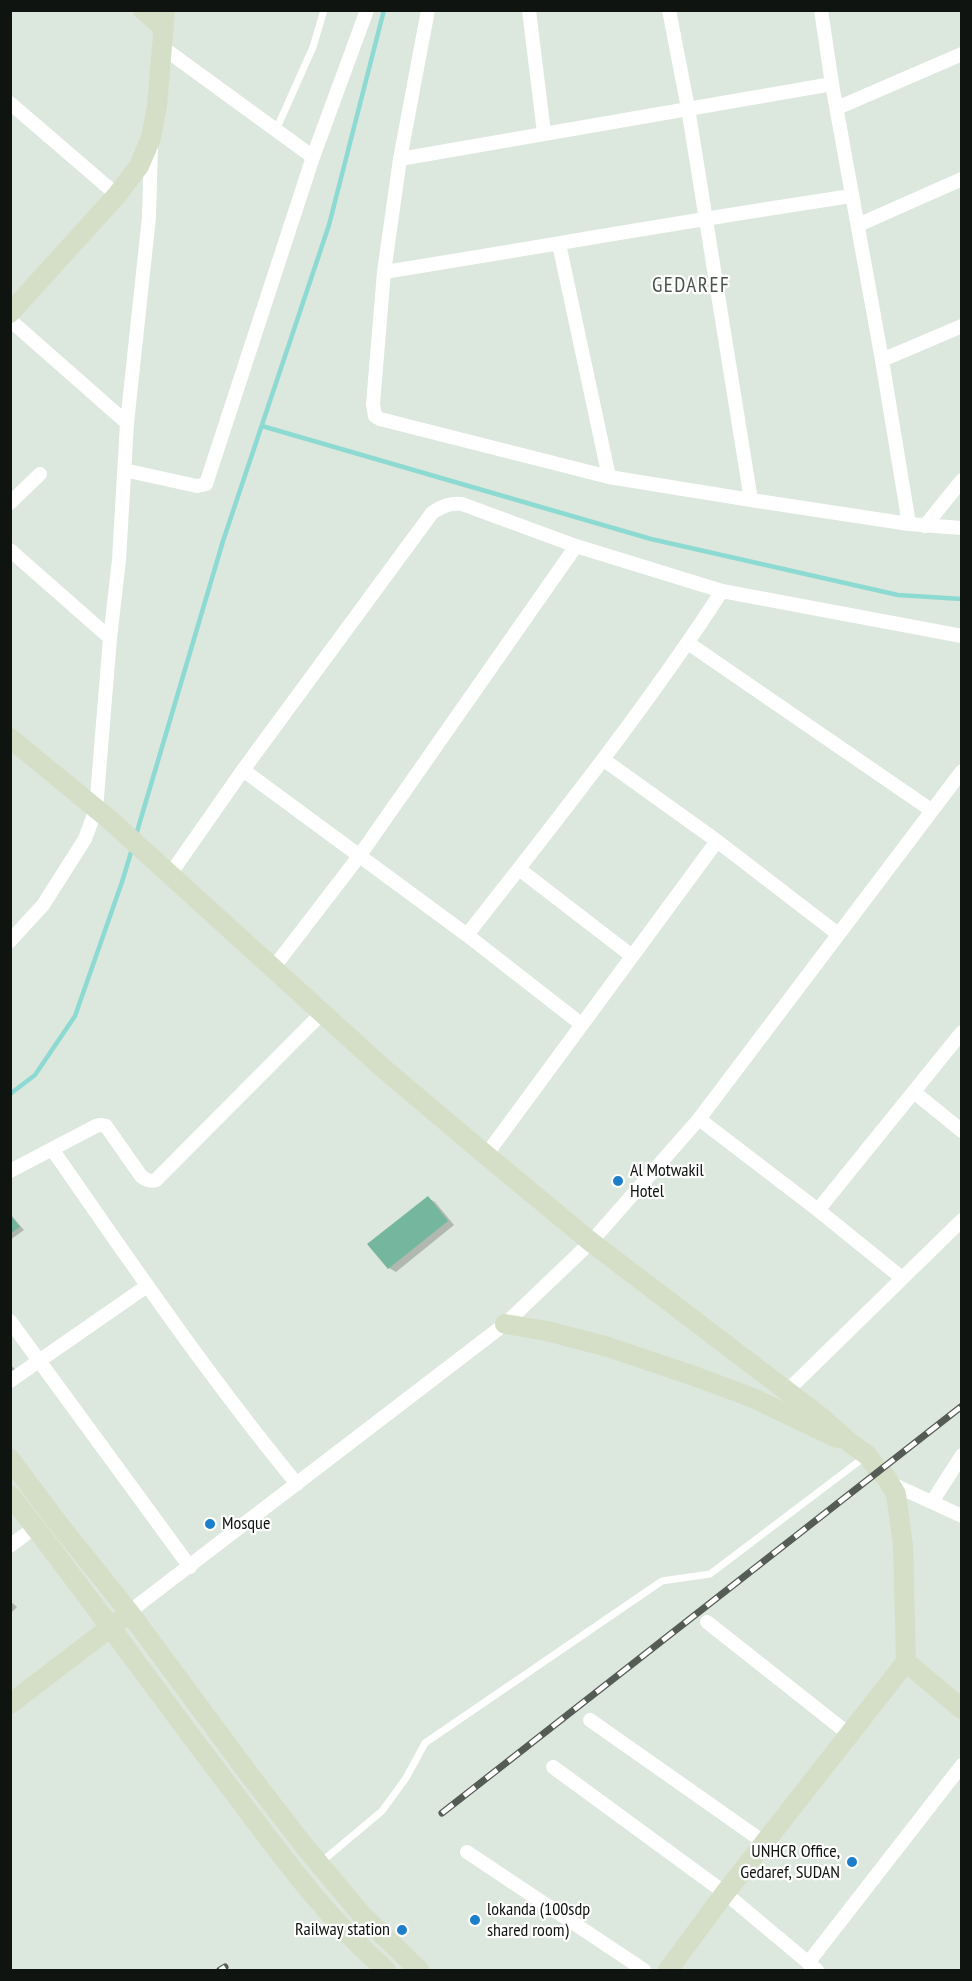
<!DOCTYPE html>
<html>
<head>
<meta charset="utf-8">
<style>
	body { margin:0 }
	#map { position:relative; width:972px; height:1981px; overflow:hidden; background:#dce7dd; font-family:"PT Sans Narrow",sans-serif }
	canvas { display:block }
	.frame { position:absolute; inset:0; border:12px solid #101410; pointer-events:none }
</style>
</head>
<body>
<div id="map">
<canvas width="972" height="1981"></canvas>
<div class="frame"></div>
</div>
<script>
const context = document.querySelector('canvas').getContext('2d');
context.lineJoin = 'round';
function paint(path, color) {
  context.fillStyle = color;
  context.fill(path, 'evenodd');
}
function trace(path, color, width, dash) {
  context.strokeStyle = color;
  context.lineWidth = width;
  context.lineCap = dash ? 'butt' : 'round';
  context.setLineDash(dash || []);
  context.stroke(path);
}
function drawText(font, color, halo, rows, align = 'center') {
  context.font = font + ' "PT Sans Narrow",sans-serif';
  context.lineWidth = 4.5;
  context.setLineDash([]);
  context.textBaseline = 'middle';
  context.strokeStyle = halo;
  context.fillStyle = color;
  for (const [text, x, y, turn = 0] of rows) {
    context.save();
    context.translate(x, y);
    context.rotate((+turn || 0) * Math.PI / 180);
    context.textAlign = isNaN(turn) ? turn : align;
    if (halo) context.strokeText(text, 0, 0);
    context.fillText(text, 0, 0);
    context.restore();
  }
}
paint(new Path2D(`
	M428,1198L435,1202L454,1225L396,1272L389,1268Z
	M10,1214L24,1230L10,1240Z
	M10,1364L22,1377L10,1388Z
	M10,1601L17,1607L11,1613H10Z`), '#0003');
trace(new Path2D(`
	M262,426L651,539L898,595L962,599
	M136,835L223,541L329,225L384,10
	M10,1094L35,1075L75,1016L122,882L132,849`), '#8ddad3', 4.5);
paint(new Path2D(`
	M428,1196L448,1221L388,1269L367,1244Z
	M10,1214L20,1227L10,1234Z`), '#74b69e');
trace(new Path2D(`
	M276,130L313,47L324,10
	M320,1863L382,1811L406,1778L425,1743L662,1581L710,1574L866,1456`), '#fff', 7);
trace(new Path2D(`
	M428,10L400,159L384,272L373,404L375,416L380,419L609,477
	M529,10L544,133
	M669,10L688,108L751,500
	M821,10L832,84L882,360L909,524
	M162,47L313,157
	M10,103L117,195
	M837,108L962,54
	M400,159L832,84
	M858,225L962,179
	M559,244L609,477L751,500L909,524L962,528
	M384,272C540,247 696,219 852,196
	M10,320L127,423
	M882,360L962,326
	M124,470L197,486L206,484L313,157L367,10
	M10,503L40,474
	M925,526L962,480
	M10,550L110,638
	M688,643L931,810
	M604,760L717,841L838,934
	M243,770L467,935L581,1024
	M519,869L632,956
	M171,873L243,770L432,513C442,506 450,503 462,504L576,546L722,591L962,636
	M467,935C555,822 644,711 722,591
	M10,941L43,905L85,839L96,809L110,638L119,560L127,423L149,217L151,147
	M274,967L360,855L576,546
	M914,1092L962,1131
	M699,1119L818,1210L902,1278
	M52,1149C131,1263 209,1377 297,1484
	M486,1155L717,841
	M10,1171L96,1126L100,1125L106,1126L141,1176C146,1180 150,1182 156,1180L322,1013
	M818,1210L962,1032
	M10,1321L190,1567
	M10,1381L147,1286
	M788,1390L962,1220
	M890,1483L962,1516
	M932,1502L962,1455
	M10,1546L35,1527
	M129,1612L505,1324L591,1242L699,1119L962,771
	M707,1622L850,1735
	M590,1720L765,1843
	M553,1767L725,1893L817,1970
	M467,1852L644,1970
	M808,1963L962,1765`), '#fff', 14);
trace(new Path2D(`
	M143,10L164,28
	M10,313L117,195L139,166L151,138L157,106L165,10
	M10,738L110,820L384,1069L486,1155L591,1242L821,1417L850,1443L867,1455L878,1470L886,1477L896,1494L903,1545L906,1662L725,1893L668,1970
	M505,1324L547,1331L608,1347L697,1377L753,1398L837,1438
	M10,1459L57,1522L129,1612L248,1773L305,1847L361,1914L419,1970
	M10,1495C87,1593 159,1695 235,1794C282,1856 327,1919 386,1970
	M906,1662L962,1709
	M10,1704L120,1620`), '#d5dfc8', 20);
const rail = new Path2D(`
	M442,1813L962,1406
	M220,1970L225,1967`);
trace(rail, '#555c56', 7);
trace(rail, '#fff', 4.5, [14]);
for (const [x, y, r, color] of [
	[618,1181,6,"#1d7eca"],
	[210,1524,6,"#1d7eca"],
	[852,1862,6,"#1d7eca"],
	[475,1920,6,"#1d7eca"],
	[402,1930,6,"#1d7eca"]
]) {
  const dot = new Path2D();
  dot.arc(x, y, r, 0, 2 * Math.PI);
  context.fillStyle = color;
  context.fill(dot);
  trace(dot, '#fff', 2);
}
drawText('18px', '#101410', '#fff', [
	["Al Motwakil",630,1171],
	["Hotel",630,1192],
	["Mosque",222,1524],
	["UNHCR Office,",840,1852,"right"],
	["Gedaref, SUDAN",840,1873,"right"],
	["lokanda (100sdp",487,1910],
	["shared room)",487,1931],
	["Railway station",390,1930,"right"]
], 'left');
context.letterSpacing = '1.5px';
drawText('21px', '#49534b', '#fff', [
	["GEDAREF",691,286]
]);
context.letterSpacing = '0px';
</script>
</body>
</html>
